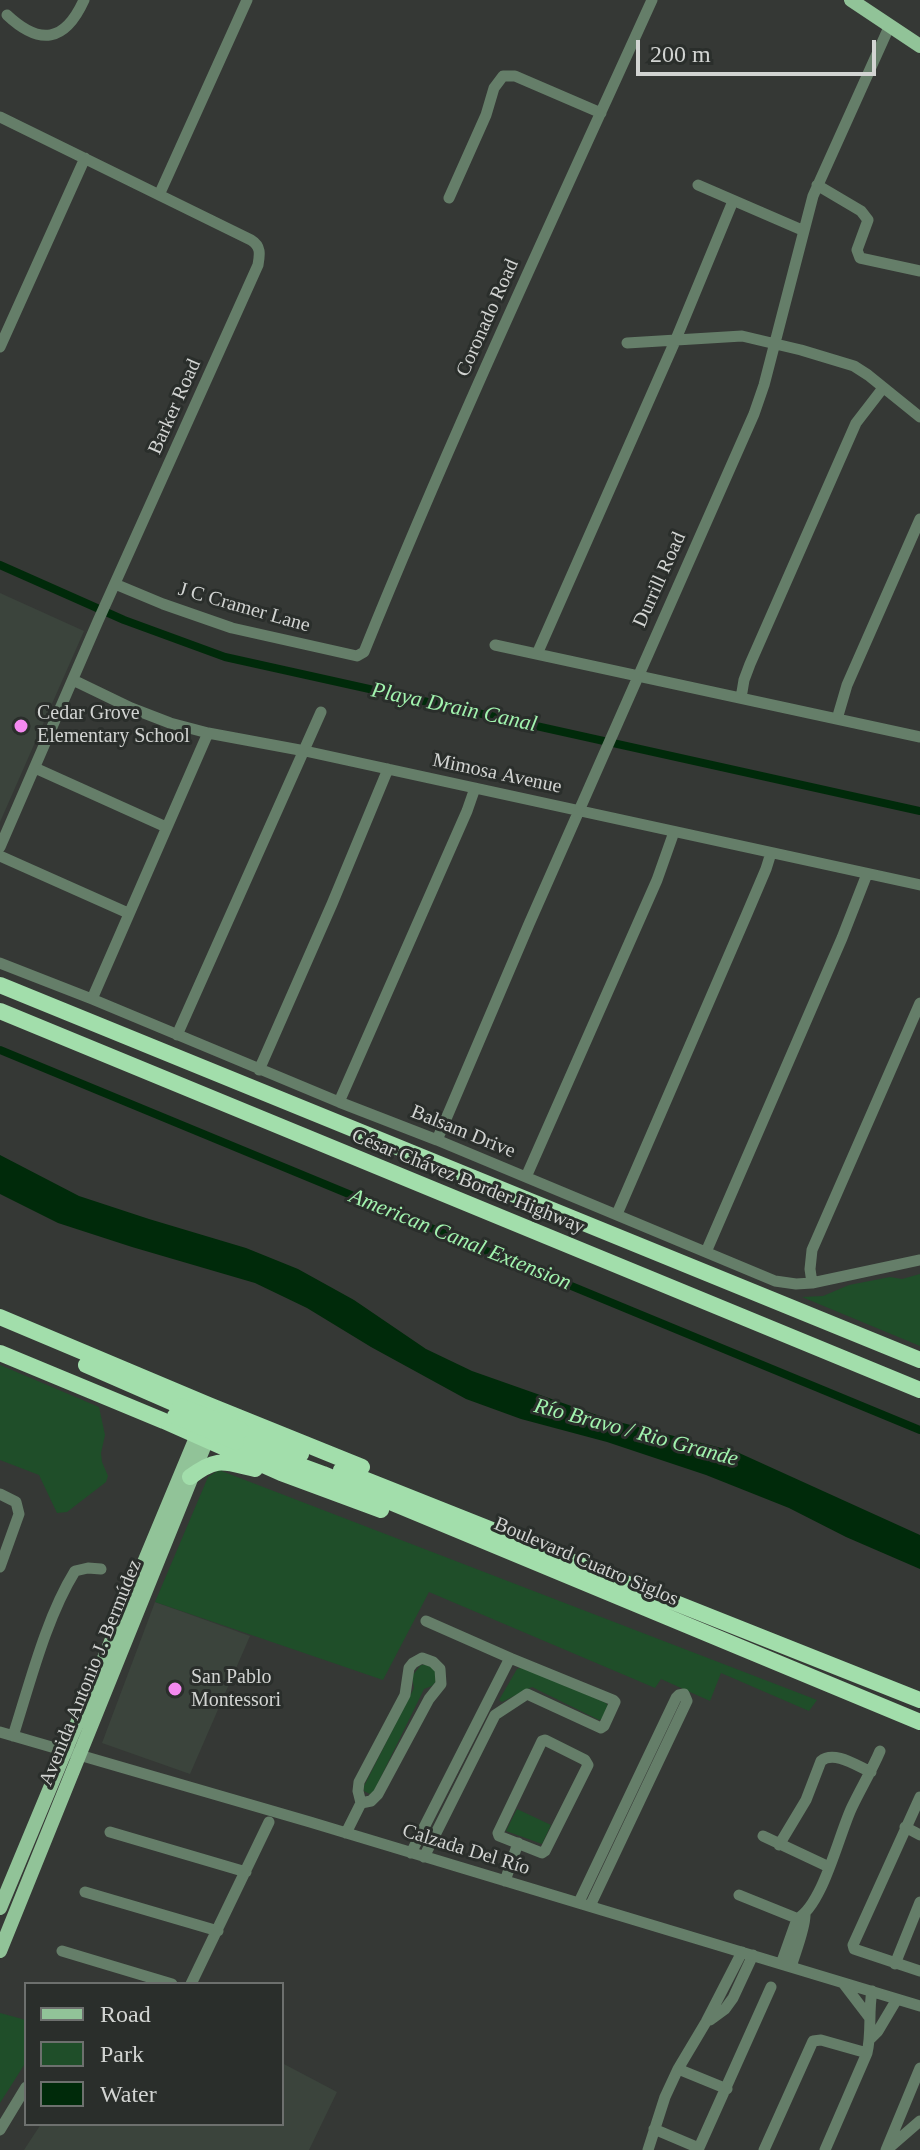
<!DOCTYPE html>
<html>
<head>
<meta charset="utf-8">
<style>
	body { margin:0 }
	#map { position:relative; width:920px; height:2150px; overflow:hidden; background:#353835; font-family:Georgia,serif }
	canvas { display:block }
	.legend { position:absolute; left:24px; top:1982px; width:260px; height:144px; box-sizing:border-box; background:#2a2e2b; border:2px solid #6d706e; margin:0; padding:10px 14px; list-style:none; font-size:24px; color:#d2d4d2 }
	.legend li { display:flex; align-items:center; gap:16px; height:40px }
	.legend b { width:40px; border:2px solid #6d706e }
	.scale { position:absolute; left:636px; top:40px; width:240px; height:36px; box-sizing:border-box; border:4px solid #d2d4d2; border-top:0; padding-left:10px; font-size:24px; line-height:28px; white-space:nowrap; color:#d2d4d2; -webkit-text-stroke:6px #2a2e2b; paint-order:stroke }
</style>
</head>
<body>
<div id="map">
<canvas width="920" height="2150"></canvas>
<ul class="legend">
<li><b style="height:10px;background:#91c398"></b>Road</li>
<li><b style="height:22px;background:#1f4e29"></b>Park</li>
<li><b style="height:22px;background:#002a0a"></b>Water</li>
</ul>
<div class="scale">200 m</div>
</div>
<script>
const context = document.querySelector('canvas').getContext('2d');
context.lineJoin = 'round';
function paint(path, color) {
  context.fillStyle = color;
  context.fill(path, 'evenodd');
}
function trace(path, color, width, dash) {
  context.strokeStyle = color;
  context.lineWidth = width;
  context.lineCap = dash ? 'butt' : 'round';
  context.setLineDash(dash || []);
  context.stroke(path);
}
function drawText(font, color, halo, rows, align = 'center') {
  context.font = font + ' Georgia,serif';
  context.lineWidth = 6;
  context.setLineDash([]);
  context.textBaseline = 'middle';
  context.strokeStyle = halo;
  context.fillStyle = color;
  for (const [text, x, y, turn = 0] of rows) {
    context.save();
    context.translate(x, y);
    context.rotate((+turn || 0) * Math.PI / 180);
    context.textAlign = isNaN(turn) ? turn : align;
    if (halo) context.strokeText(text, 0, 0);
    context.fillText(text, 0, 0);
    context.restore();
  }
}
paint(new Path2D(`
	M0,593L84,631L0,822Z
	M155,1602L250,1636L190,1774L102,1743Z
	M282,2063L337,2092L309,2150H24L41,2124H125L126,2126L131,2124H282Z`), '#3b443c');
paint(new Path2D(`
	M920,1274V1346L802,1297L823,1296L849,1285L890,1277L902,1279Z
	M0,1365L99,1407L105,1435L101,1453L102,1462L108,1476L106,1482L67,1512L57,1513L39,1475L0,1460Z
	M219,1470L817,1700L809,1711L721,1673L710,1701L661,1679L655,1688L429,1592L383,1680L155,1602L208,1477Z
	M429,1664L435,1669L439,1678L432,1686L424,1689L374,1791L370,1794L364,1791V1786L414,1688L412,1676L421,1665Z
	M523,1667L606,1703L608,1706L603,1719L599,1720L532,1687L502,1702L499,1700L517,1669Z
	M517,1809L551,1825L542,1844L506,1831Z
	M0,2013L26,2020V2062L0,2103Z`), '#1f4e29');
paint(new Path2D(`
	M0,1155L79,1196L149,1219L246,1248L298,1269L354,1300L426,1349L472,1371L611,1420L737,1452L920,1535V1569L846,1537L789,1508L706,1475L607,1442L521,1419L466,1399L371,1347L307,1308L255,1283L132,1247L58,1223L0,1194Z`), '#002a0a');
trace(new Path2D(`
	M0,565L124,620L225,657L920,811
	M0,1050L920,1430`), '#002a0a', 8);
trace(new Path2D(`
	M7,15C40,46 65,42 84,0
	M0,117L251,240C261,246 260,254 258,265L98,621L0,847
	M698,185L802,230
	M817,185L861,211L868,220L857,250L860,258L920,271
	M159,195L247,0
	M449,198L486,115L494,88L503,76H515L601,113
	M627,343L742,336L801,350L854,366L868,375L920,417
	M0,347L85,158
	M115,584L163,604L232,628L357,656L364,652C453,432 554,216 652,0
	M495,645L920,737
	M537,654L676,339L733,201
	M73,680L131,708L170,723L208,733L305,751L920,885
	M741,698L744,680L750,664L856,423L883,388
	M837,719L847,685L920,519
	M35,768L166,827
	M0,856L128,913
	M0,963L92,999L339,1102L437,1140L775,1281L796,1284L812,1283L920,1260
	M92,999L208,733
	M177,1035L321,712
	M259,1070L332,904L388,769
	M339,1102L467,811L475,788
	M437,1140L529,924L754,414L764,385L813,196L890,25
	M526,1177L657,880L674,832
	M617,1214L746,916L766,869L771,853
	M706,1252L842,938L867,874
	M812,1283L810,1269L812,1250L920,1003
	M0,1494L16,1502L19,1514L0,1567
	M0,1732L310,1822L920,2006
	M13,1736C30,1683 46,1618 75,1571L88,1568L101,1569
	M542,1741L545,1740L585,1760L588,1765L545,1851L542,1853L499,1836L498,1833Z
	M920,1797L853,1945L854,1949L920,1971
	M905,1827L920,1835
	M110,1832L246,1872
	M346,1833L361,1803L358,1791L359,1782L405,1695L409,1668L413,1663L422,1658L433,1662L440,1669L441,1684L429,1699L378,1794L371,1801L361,1803
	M763,1836L829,1867
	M779,1845L806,1800L821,1761C834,1750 857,1766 871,1772
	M411,1853L510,1658
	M424,1857L495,1715L527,1694L601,1728L604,1726L615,1702L613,1700L510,1658L426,1621
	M505,1881L518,1843
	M85,1892L218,1931
	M739,1895L801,1920
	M579,1902L676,1698L679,1695L684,1694L687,1701L590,1906
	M62,1951L172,1984
	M781,1964L797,1919C823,1905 839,1834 852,1807C861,1788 872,1770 880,1751
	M895,1964L920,1902
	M791,1967C795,1953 805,1929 805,1915
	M843,1983L869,2017
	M191,1984L269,1822
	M710,2020L725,2009L733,1998L753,1955
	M871,2038L878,2031L897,1999
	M678,2069L727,2089
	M654,2129L699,2148
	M0,2130L26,2087
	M890,2147L920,2121
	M648,2150L665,2097L678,2069L706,2022L742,1952
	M698,2150L771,1987
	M764,2150L813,2041L821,2040L867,2053
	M825,2150L867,2053C872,2033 868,2012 872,1991
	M886,2150L920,2068`), '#657e69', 11);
trace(new Path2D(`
	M851,0L920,46
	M0,1908L200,1428
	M0,1951L210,1432`), '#91c398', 14);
trace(new Path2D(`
	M0,985L920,1360
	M0,1011L920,1390
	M0,1317L209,1405L362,1467
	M0,1353L164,1421L281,1473L381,1510
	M86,1365L180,1406
	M241,1430L301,1454
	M236,1442L323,1474L920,1722
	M341,1470L920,1700
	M190,1477C218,1456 224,1462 255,1469`), '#a2deab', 16);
trace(new Path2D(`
	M180,1406L241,1430
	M175,1416L236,1442`), '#a2deab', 16);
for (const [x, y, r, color] of [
	[21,726,8,"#f489f0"],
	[175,1689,8,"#f489f0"]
]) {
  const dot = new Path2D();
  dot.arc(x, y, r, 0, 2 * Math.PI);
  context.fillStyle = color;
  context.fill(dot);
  trace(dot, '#2a2e2b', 3);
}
drawText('20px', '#d2d4d2', '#2a2e2b', [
	["Coronado Road",488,318,-66],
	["Barker Road",175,407,-66],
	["Durrill Road",660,580,-66],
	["J C Cramer Lane",244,608,16],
	["Mimosa Avenue",497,774,12],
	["Balsam Drive",463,1132,22],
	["César Chávez Border Highway",468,1182,22],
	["Boulevard Cuatro Siglos",586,1562,23],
	["Avenida Antonio J. Bermúdez",91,1673,-68],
	["Calzada Del Río",466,1850,17]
]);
drawText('20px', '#d2d4d2', '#2a2e2b', [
	["Cedar Grove",37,714],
	["Elementary School",37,737],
	["San Pablo",191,1678],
	["Montessori",191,1701]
], 'left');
drawText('italic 22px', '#a1f3ae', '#2a2e2b', [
	["Playa Drain Canal",454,708,12],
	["American Canal Extension",460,1240,22],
	["Río Bravo / Rio Grande",636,1433,15]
]);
</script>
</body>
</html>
